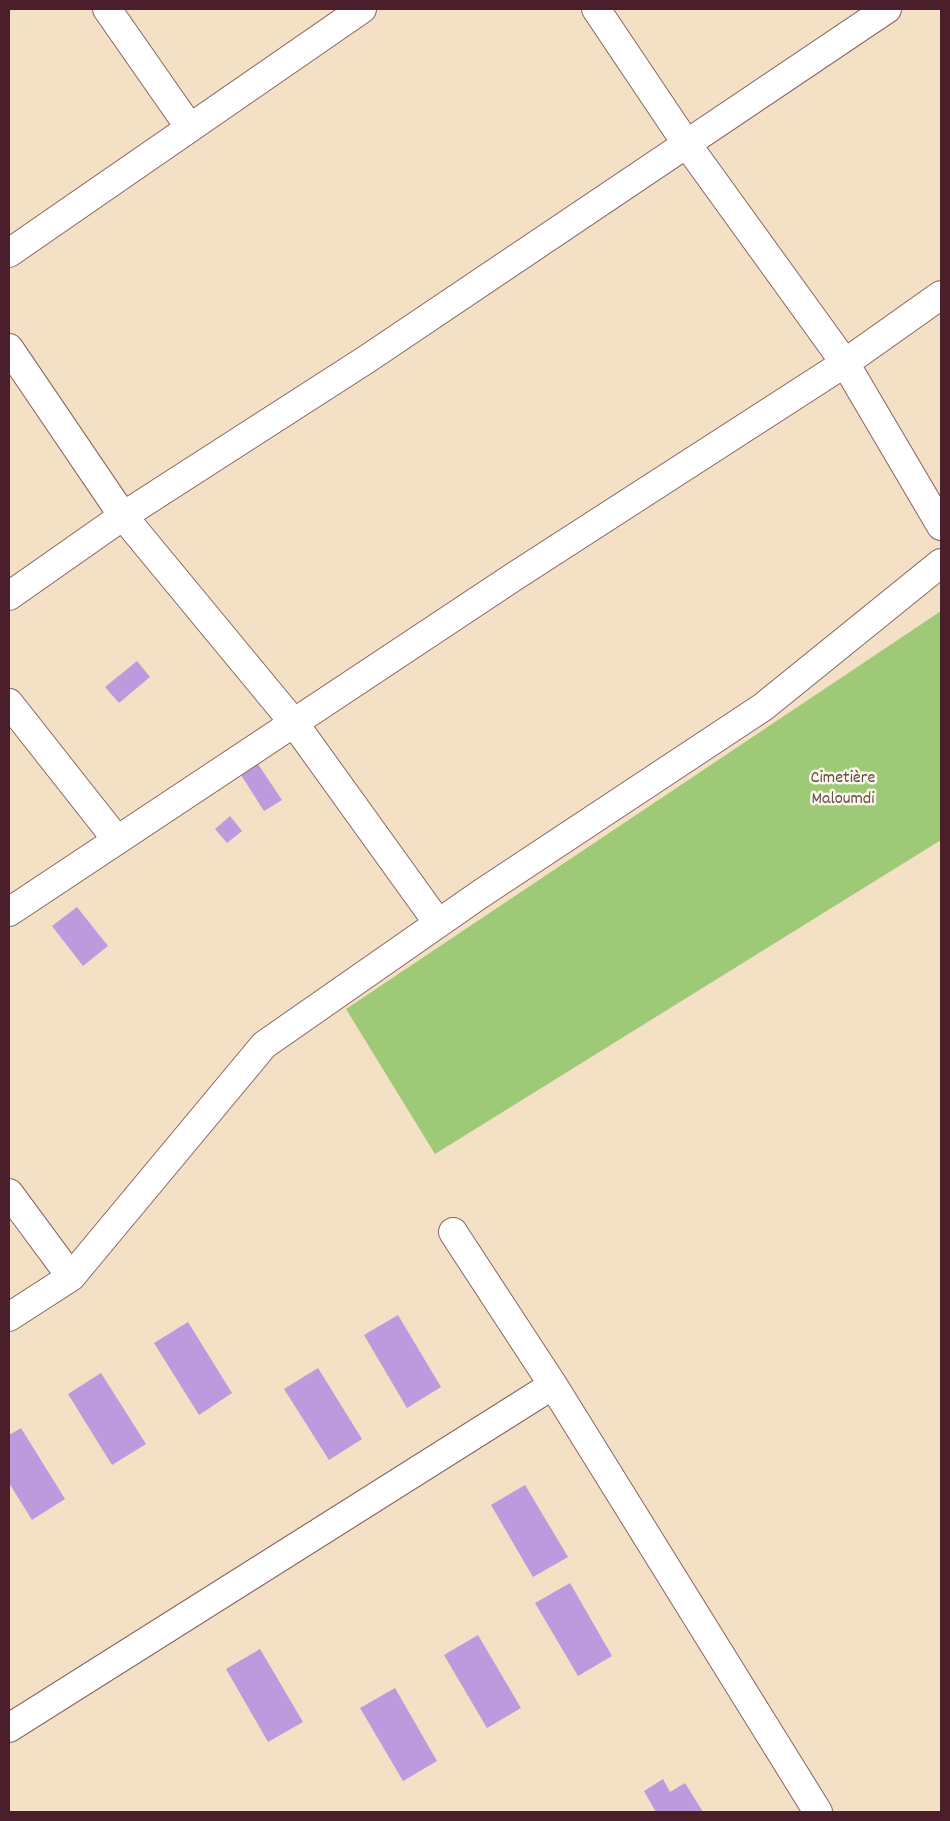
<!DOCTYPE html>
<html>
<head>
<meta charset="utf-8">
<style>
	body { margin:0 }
	#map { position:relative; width:950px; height:1821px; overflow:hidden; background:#f4e0c5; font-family:Dekko,sans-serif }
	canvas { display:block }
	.frame { position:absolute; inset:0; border:10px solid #4a1f2b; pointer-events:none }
</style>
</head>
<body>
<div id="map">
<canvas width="950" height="1821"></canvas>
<div class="frame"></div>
</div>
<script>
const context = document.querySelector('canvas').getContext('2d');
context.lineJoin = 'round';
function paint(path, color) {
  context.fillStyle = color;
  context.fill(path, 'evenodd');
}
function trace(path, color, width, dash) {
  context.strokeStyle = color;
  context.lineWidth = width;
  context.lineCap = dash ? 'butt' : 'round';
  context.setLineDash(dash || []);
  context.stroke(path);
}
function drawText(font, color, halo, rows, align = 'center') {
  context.font = font + ' Dekko,sans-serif';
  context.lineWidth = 5;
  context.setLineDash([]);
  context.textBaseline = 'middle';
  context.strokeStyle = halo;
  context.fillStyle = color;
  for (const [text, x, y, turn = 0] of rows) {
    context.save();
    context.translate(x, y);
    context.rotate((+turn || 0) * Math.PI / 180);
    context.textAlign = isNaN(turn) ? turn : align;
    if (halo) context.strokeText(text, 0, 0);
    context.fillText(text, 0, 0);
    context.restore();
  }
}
paint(new Path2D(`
	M941,611V840L435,1154L346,1009Z`), '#9ec976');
paint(new Path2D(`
	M137,661L150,677L119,703L105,687Z
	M258,764L282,800L264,811L241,775Z
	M230,816L242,831L227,843L215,829Z
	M77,907L108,946L83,966L52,926Z
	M398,1315L441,1387L407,1408L364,1335Z
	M188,1322L232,1393L199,1415L154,1343Z
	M318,1368L362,1439L329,1460L284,1389Z
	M101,1373L146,1444L112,1465L68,1394Z
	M21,1428L65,1499L32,1520L9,1483V1435Z
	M525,1485L568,1557L533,1577L491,1505Z
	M570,1583L612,1656L578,1676L535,1603Z
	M478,1635L521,1708L487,1728L444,1655Z
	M260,1649L303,1722L268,1742L226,1669Z
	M395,1688L437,1761L403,1781L360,1708Z
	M663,1779L670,1792L685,1783L703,1812H656L644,1791Z`), '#bd99de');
const minor = new Path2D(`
	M107,9L190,128
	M596,9L686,143L845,363L941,526
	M9,253L362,9
	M9,348L123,516L294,723L438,923
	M9,596L123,516L367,359L887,9
	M9,703L117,840
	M9,912L515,576L845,363L941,295
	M9,1193L71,1277
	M453,1232L553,1385L818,1812
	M9,1317L71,1277L264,1045L479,895L763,707L941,563
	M9,1728L553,1385`);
trace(minor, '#866361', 30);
trace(minor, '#fff', 28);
drawText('18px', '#635242', '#fbf7ec', [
	["Cimetière",843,780],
	["Maloumdi",843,801]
]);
</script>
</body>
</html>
